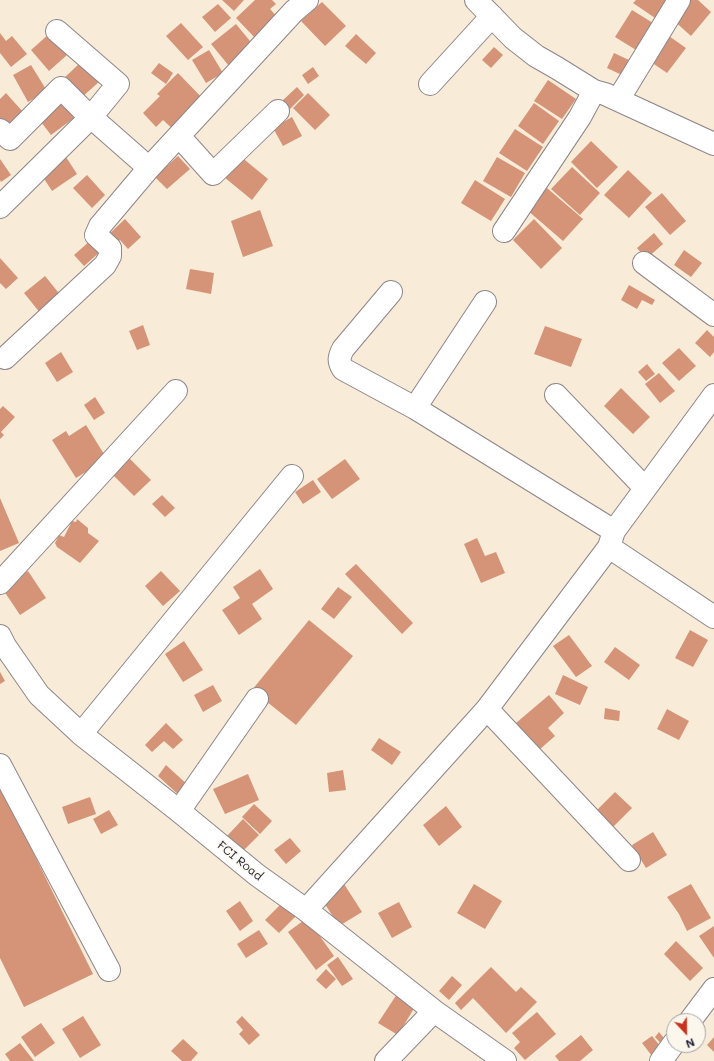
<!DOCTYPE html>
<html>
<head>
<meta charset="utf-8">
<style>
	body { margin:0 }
	#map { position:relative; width:714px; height:1061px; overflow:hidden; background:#f8ebd8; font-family:Mali,sans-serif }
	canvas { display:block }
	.north { position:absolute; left:666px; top:1013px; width:40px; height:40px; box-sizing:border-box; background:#fbf7ec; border:1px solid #a4a2a5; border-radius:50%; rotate:158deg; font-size:11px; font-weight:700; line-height:16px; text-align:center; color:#22223b }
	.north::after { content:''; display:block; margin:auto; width:14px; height:18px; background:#c8321e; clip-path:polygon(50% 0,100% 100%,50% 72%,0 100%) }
</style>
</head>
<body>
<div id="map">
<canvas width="714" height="1061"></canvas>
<div class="north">N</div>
</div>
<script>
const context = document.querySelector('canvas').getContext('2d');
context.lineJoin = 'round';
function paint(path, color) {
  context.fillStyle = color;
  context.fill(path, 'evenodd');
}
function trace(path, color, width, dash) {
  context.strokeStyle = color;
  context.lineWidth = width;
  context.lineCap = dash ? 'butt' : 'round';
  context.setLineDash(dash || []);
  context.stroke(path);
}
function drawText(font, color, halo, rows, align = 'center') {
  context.font = font + ' Mali,sans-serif';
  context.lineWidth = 3;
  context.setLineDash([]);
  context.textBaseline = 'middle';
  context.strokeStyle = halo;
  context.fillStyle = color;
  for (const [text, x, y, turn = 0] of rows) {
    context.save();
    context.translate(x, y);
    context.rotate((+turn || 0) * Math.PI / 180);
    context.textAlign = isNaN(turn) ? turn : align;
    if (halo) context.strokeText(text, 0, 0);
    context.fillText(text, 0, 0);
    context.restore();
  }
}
paint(new Path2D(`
	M222,0H244L234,11Z
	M255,0H272L276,4L270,9L280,20L257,40L236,18Z
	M636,0H667L655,18L633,3Z
	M688,0H698L711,12L691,36L672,19Z
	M322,2L346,26L325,46L301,21Z
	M218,4L231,18L215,32L202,17Z
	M632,10L653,23L636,50L615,37Z
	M181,23L203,47L188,60L166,36Z
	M236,24L254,46L229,66L211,44Z
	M0,33L6,41L12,36L27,54L11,67L0,53Z
	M49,34L67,55L49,71L31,50Z
	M356,34L376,53L366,64L345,46Z
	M666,34L686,48L667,73L648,60Z
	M494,47L503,55L491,68L482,60Z
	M209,50L223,73L206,83L192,60Z
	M614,53L631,61L624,76L607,68Z
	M81,62L100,81L81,98L63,79Z
	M159,63L173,73L166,84L151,73Z
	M31,65L47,91L28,102L13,75Z
	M313,67L319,76L308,84L302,75Z
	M178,73L207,103L176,132L163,120L156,127L143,113L160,96L157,94Z
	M548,80L576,99L562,119L534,101Z
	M297,87L304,95L290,109L282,101Z
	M6,93L23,112L4,128L0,124V99Z
	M308,93L330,115L315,130L293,108Z
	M61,101L74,118L51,135L38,118Z
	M534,103L559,121L543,144L518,126Z
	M292,117L302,136L283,146L273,128Z
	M515,129L543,147L527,171L499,153Z
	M591,141L618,167L597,188L571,162Z
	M178,156L190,169L167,189L155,177Z
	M240,156L268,179L252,200L224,177Z
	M66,157L77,174L52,191L41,174Z
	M497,157L525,173L511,197L483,181Z
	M0,159L11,175L1,182L0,180Z
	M572,167L600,193L580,215L551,189Z
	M628,170L652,193L629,218L604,195Z
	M87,175L105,195L92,208L73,188Z
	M475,180L505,199L491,221L461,203Z
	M547,188L583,219L563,241L527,210Z
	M662,193L686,221L670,235L645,207Z
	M260,210L273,246L243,257L231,221Z
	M125,219L141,237L128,249L120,240L115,245L107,236Z
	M534,219L562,248L541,269L513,240Z
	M654,233L663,244L646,259L637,248Z
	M91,240L101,251L84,266L74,255Z
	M684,250L702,263L691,277L674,265Z
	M0,258L18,278L6,289L0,283Z
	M190,269L214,273L211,294L186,289Z
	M45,276L62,297L41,314L24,293Z
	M629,285L655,300L652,305L642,300L637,309L621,300Z
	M143,325L150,345L137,350L129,331Z
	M545,326L582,339L571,367L534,354Z
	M707,330L714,337V352L710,357L695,343Z
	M679,348L696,366L679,381L662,363Z
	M61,352L73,372L57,382L45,363Z
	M647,364L655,374L646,381L638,372Z
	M659,373L675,391L660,403L645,384Z
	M621,388L650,417L633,434L604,406Z
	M95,397L105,413L94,420L84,405Z
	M3,406L15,417L1,432L4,435L0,439V409Z
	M86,425L107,459L76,478L52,440L66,431L69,436Z
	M125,454L151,480L134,496L108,470Z
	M345,459L360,479L332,499L317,479Z
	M313,480L321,492L303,504L295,492Z
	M162,495L175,508L165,517L152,504Z
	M0,498L19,543L0,551Z
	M77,519L88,528V533L99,541L80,563L57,547L55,543L59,535L64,537L72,521L76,522Z
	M477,538L485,556L496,552L505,573L481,583L464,544Z
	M356,564L413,623L402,634L345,574Z
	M260,569L273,589L252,604L262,619L239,635L222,610L240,598L233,587Z
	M28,571L46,598L20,615L2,588Z
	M161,571L180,591L163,606L145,586Z
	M338,587L352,597L334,619L321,609Z
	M309,620L353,656L296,725L252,690Z
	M690,630L708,640L693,667L675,658Z
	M569,635L592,666L576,677L553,646Z
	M184,641L203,670L183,682L165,654Z
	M615,647L640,665L629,680L604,662Z
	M0,672L5,681L0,684Z
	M563,675L588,687L580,705L555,694Z
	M213,685L222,701L203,712L194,695Z
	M549,695L564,713L548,728L555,736L539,750L516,723Z
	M605,708L620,711L619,721L604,719Z
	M667,709L689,721L679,740L657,729Z
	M166,723L183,740L173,749L164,741L152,752L145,745Z
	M379,738L401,752L392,765L371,750Z
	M166,765L190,787L181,797L158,776Z
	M343,770L346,790L329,792L327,773Z
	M248,774L259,800L225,814L213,789Z
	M0,785L93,974L24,1007L0,958Z
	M615,792L632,808L610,830L594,813Z
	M90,797L96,814L68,824L62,807Z
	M254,804L272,821L260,834L242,817Z
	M446,806L462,827L439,846L423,825Z
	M109,810L118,825L101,834L93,819Z
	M243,819L259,835L242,852L227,836Z
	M653,832L667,855L646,868L632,845Z
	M290,838L301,851L286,864L274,850Z
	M344,884L362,912L339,926L321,898Z
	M474,884L502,901L485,929L457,913Z
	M691,884L711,918L687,931L679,914L667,897Z
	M240,901L253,921L240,931L226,911Z
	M399,902L412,927L392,938L378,913Z
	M282,903L296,916L279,933L265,920Z
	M307,918L334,956L316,970L288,932Z
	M714,926V958L699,936Z
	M259,930L268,944L246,958L237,944Z
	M676,941L703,968L690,981L664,954Z
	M338,957L353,979L342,986L327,965Z
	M491,967L516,992L521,987L537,1002L506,1033L473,998L461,1010L455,1003Z
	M326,969L336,979L326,989L316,980Z
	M452,976L462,985L449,1000L439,991Z
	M397,994L416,1005L398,1035L378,1023Z
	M537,1012L556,1034L525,1060L514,1048L520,1042L512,1033Z
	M83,1016L101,1045L80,1058L62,1029Z
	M242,1016L260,1035L249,1045L239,1034L243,1030L236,1022Z
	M41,1023L55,1043L35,1057L21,1037Z
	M659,1032L668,1043L664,1047L655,1037Z
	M581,1035L593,1050L580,1061H559L555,1056Z
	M652,1036L665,1052L655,1060L642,1043Z
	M714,1037V1052L707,1045Z
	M183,1039L198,1053L191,1061H182L171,1051Z
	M20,1043L34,1061H10L5,1054Z`), '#d59477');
const minor = new Path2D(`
	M476,0L513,38L536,56L557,68L594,91
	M430,84L492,16
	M618,100L679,0
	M0,130L10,139L61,88L83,110L149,168L294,11L307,0
	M179,136L213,174L278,111
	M0,207L91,117L118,84L57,31
	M504,231L580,117L594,91L605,94L714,144
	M644,263L714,315
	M391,292L343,349C339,357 338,361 343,369L415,408L614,531
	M5,358L105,265L110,256V248L96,235L100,226L149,168
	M556,395L645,488
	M415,408L485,302
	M609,547L714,617
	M0,583L176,391
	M0,636L5,646L39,695L81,734L179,811L257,875L306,910L434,1011L505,1061
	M487,709L629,860
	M81,734L292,476
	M0,765L109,970
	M179,811L257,699
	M306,910L487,709L609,547L614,531L714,395
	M690,1021L714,989
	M386,1061L434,1011
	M661,1061L674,1043`);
trace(minor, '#8d868a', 24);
trace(minor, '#fff', 22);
drawText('12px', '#22223b', '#fbf7ec', [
	["FCI Road",240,861,39]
]);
</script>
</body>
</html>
